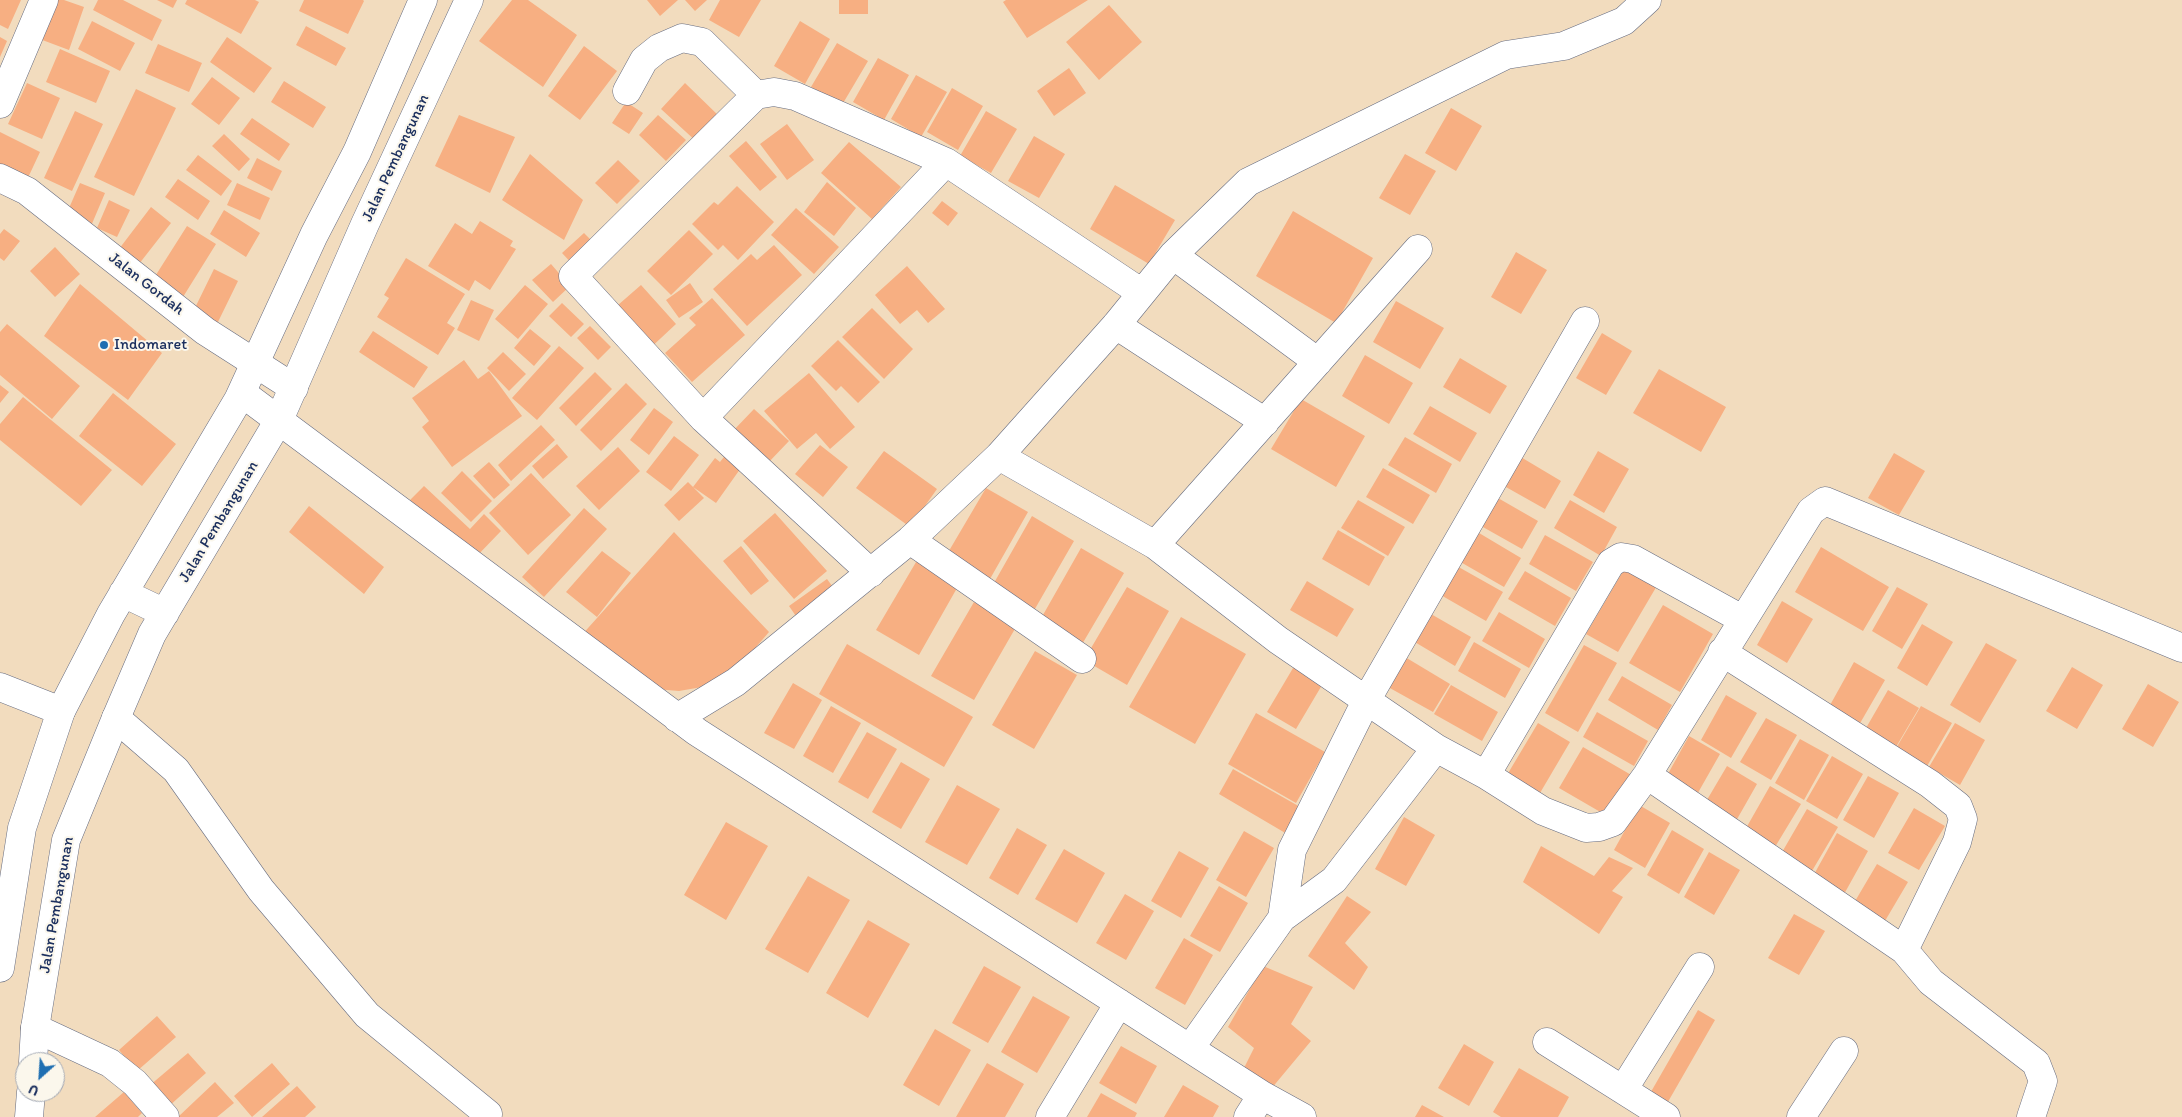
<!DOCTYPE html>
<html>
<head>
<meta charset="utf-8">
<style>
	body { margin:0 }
	#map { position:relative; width:2182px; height:1117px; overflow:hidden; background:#f2dcbe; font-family:Itim,sans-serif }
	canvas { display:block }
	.north { position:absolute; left:15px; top:1052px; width:50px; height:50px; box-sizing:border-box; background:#fbf7ec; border:1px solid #a1a7b3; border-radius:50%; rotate:206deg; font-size:14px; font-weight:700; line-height:20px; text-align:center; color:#1b2f5e }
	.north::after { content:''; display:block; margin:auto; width:18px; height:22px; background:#1f6fb2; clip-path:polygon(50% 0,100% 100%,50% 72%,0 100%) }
</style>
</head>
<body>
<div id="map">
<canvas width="2182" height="1117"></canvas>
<div class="north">U</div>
</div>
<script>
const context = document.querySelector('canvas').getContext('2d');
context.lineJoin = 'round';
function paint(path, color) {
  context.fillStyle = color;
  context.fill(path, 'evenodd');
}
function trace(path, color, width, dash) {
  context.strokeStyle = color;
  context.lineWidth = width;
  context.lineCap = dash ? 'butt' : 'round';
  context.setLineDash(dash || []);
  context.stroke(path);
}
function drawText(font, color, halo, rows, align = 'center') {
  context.font = font + ' Itim,sans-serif';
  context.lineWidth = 4;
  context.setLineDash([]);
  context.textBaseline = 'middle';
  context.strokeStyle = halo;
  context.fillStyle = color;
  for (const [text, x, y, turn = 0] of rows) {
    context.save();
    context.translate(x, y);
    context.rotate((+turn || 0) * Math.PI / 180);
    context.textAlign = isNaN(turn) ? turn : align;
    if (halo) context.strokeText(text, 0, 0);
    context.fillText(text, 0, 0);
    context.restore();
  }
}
paint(new Path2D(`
	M0,0H21L8,29L0,25Z
	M50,0H64L84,7L69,50L37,38Z
	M98,0H123L162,20L152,41L93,10Z
	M157,0H177L173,8Z
	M187,0H255L259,2L241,34L185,4Z
	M304,0H363L364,1L348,34L299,11Z
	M512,0H528L577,35L543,87L479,41Z
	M647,0H678L660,16Z
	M685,0H707L695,11Z
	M720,0H761L739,37L709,20Z
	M839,0H868V14H839Z
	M1006,0H1088L1027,38L1003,2Z
	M1109,5L1142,42L1099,80L1066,42Z
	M92,21L135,43L120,71L78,49Z
	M800,21L830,39L805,84L774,66Z
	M306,26L346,48L336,66L296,45Z
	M0,37L7,41L0,57Z
	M227,37L272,68L254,93L210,62Z
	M837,43L868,61L842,105L811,87Z
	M158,44L202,63L189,92L145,73Z
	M584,46L617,71L580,120L548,96Z
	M60,49L110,71L96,103L46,82Z
	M878,58L909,75L884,120L853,102Z
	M1069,68L1086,93L1054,116L1037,91Z
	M916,75L947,92L921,137L891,119Z
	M212,77L240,98L219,125L191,104Z
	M284,81L326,107L313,128L271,102Z
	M27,83L60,98L42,139L8,124Z
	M685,83L721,118L698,143L661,109Z
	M952,88L983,106L958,150L927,132Z
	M136,89L176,108L134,196L94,177Z
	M626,102L643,113L629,134L612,123Z
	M1451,108L1482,126L1456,171L1425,153Z
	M75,111L103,124L72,191L44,178Z
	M986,111L1017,129L991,173L960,156Z
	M459,115L515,137L490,193L435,166Z
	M658,115L686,140L666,161L639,135Z
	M252,118L290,144L279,161L240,134Z
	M787,124L814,160L787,180L760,144Z
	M0,132L40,152L26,182L0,170Z
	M224,134L250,159L239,171L212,146Z
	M1034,136L1065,154L1039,198L1008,181Z
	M746,141L777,177L760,191L729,156Z
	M849,142L901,187L872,219L821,173Z
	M530,154L583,200L564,240L502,200Z
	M1405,154L1436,171L1410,215L1379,198Z
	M198,155L232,181L221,196L186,170Z
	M257,158L282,171L272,191L247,178Z
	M618,160L640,181L617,204L595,183Z
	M178,179L210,201L198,220L165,197Z
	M827,182L856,208L834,236L804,212Z
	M80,183L105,193L91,226L66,215Z
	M237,183L270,198L260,220L227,205Z
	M1115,185L1175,220L1149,264L1090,229Z
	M737,186L774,222L738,260L723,245L718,250L692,224L714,202L718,205Z
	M109,200L130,210L117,237L97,228Z
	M942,201L958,213L948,226L932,213Z
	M151,207L171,223L139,264L119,249Z
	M796,208L839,247L814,274L771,235Z
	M224,210L260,233L246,257L210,234Z
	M1293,211L1373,258L1336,323L1256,276Z
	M480,221L513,241L510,246L516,249L490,290L475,280L469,291L428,266L455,223L472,234Z
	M187,226L216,244L183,297L154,278Z
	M4,229L20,241L4,261L0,258V234Z
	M689,230L713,254L671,295L647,271Z
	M584,233L599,248L576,268L562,253Z
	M774,245L802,275L747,326L713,289L751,254L757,260Z
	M55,247L80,274L55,297L30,271Z
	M1516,252L1547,270L1521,314L1491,297Z
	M406,258L465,294L447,323L455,328L438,355L377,317L389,298L384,295Z
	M551,264L570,286L553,302L532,280Z
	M907,266L945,309L928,323L917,310L900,324L875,295Z
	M214,269L238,281L217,324L193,312Z
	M690,283L703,302L679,318L666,300Z
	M80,284L162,353L128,400L44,336Z
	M525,285L548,304L518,339L495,319Z
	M641,285L676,324L646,352L610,312Z
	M712,298L745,335L692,382L665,353L696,325L689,318Z
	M471,300L494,310L479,341L457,330Z
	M1396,301L1444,328L1420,369L1373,342Z
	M562,303L584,324L571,337L549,316Z
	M872,308L913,349L884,379L842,337Z
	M7,324L80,386L52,419L0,375V332Z
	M590,326L611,347L598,360L577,338Z
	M530,329L551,346L534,366L514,348Z
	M373,331L428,367L414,388L359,352Z
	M1602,333L1632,351L1606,395L1576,378Z
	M838,340L880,382L858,403L841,386L836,391L811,366Z
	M559,346L584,368L537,420L512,398Z
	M503,352L526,374L509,391L487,368Z
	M1365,355L1413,383L1389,424L1342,396Z
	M1460,358L1507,386L1490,414L1443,387Z
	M464,360L478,379L489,371L522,416L452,467L422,427L429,421L412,398Z
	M1659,369L1726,407L1701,452L1633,413Z
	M595,372L612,389L576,426L559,408Z
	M809,373L855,427L830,449L816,433L797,449L764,411Z
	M626,383L647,404L601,451L580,430Z
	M0,385L9,392L0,403Z
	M113,393L176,444L142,486L79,436Z
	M23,397L112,470L81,506L0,440V424Z
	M1301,399L1365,436L1336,487L1271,449Z
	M1430,406L1477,433L1460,462L1413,434Z
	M654,408L673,422L649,455L630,440Z
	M754,409L789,441L767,464L732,432Z
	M541,425L555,440L511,481L498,465Z
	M674,436L699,455L671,491L646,472Z
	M1405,437L1452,464L1436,493L1388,465Z
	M557,444L568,457L543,479L532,466Z
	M820,445L848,467L823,497L795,474Z
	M618,447L640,471L599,510L576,486Z
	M884,451L937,489L910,527L856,488Z
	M1598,451L1629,469L1604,513L1573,495Z
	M727,453L743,465L716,503L693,487L715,458L720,462Z
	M1514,453L1561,481L1545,509L1497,482Z
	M1894,453L1925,471L1899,515L1868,498Z
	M489,462L510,485L494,499L473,476Z
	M1383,468L1430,495L1413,524L1366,497Z
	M462,471L492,501L471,522L441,493Z
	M531,473L571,515L528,555L489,513Z
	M688,482L704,498L679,521L664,505Z
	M424,486L470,529L484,514L501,531L474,559L410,500Z
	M986,488L1028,512L986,586L943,561Z
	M1491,494L1538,521L1522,549L1474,522Z
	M1358,500L1405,527L1388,556L1341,528Z
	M1570,500L1617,527L1601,556L1554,528Z
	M309,506L384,567L364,594L289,532Z
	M584,508L607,529L544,597L522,577Z
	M775,513L827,571L794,599L743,541Z
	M1032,516L1074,541L1032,614L990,590Z
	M1338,530L1385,557L1369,586L1322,559Z
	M1474,530L1521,558L1504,587L1457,560Z
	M674,532L769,632L725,683L679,691L644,688L580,637Z
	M1545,535L1593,562L1576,591L1529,564Z
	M741,546L769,581L751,595L723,561Z
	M1821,547L1889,587L1863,631L1795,592Z
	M1081,548L1124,573L1081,646L1039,622Z
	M602,551L631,573L597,617L566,592Z
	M919,557L961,581L919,655L876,630Z
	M1455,565L1503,592L1486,621L1439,594Z
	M1626,566L1658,584L1618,652L1586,634Z
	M1525,571L1571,598L1555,626L1508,599Z
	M827,579L838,594L800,622L789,606Z
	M1307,581L1354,609L1337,637L1290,610Z
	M1127,587L1169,611L1127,685L1084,660Z
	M1897,587L1928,604L1902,649L1872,631Z
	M1782,601L1813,619L1787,663L1757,645Z
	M974,602L1016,627L974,700L931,676Z
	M1663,605L1713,634L1680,692L1629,663Z
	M1424,610L1471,637L1455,666L1408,638Z
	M1499,612L1545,639L1529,668L1482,641Z
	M1181,617L1246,654L1195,744L1129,707Z
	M1922,624L1953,642L1927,686L1897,668Z
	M1474,642L1521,669L1505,698L1458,671Z
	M1986,643L2017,660L1980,723L1950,705Z
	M847,644L973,717L944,767L819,694Z
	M1584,645L1617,663L1578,732L1545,713Z
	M1035,651L1077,675L1034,749L992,725Z
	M1405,657L1450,684L1433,712L1388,687Z
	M1854,662L1885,680L1859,725L1829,707Z
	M1296,663L1325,680L1296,729L1267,712Z
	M2072,667L2103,685L2077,729L2046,711Z
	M1622,676L1672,705L1658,730L1608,700Z
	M793,683L822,700L794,749L764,733Z
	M2148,684L2179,702L2153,747L2122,729Z
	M1451,685L1498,712L1482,741L1434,714Z
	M1888,690L1919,708L1893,752L1862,735Z
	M1726,695L1757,713L1731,758L1701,740Z
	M831,706L861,723L833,773L803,756Z
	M1921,706L1952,723L1926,768L1895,750Z
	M1597,712L1648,741L1634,766L1583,737Z
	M1256,713L1325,752L1296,803L1228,764Z
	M1766,718L1797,735L1771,780L1740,762Z
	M1538,723L1570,742L1540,793L1507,775Z
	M1955,723L1985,740L1960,785L1929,767Z
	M867,732L897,749L868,799L838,782Z
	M1689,736L1720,754L1695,798L1664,781Z
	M1800,739L1829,755L1804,800L1775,783Z
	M1583,747L1633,776L1609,817L1559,788Z
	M1832,756L1863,774L1837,819L1806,801Z
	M901,762L930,779L901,829L872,812Z
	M1727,766L1757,784L1732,828L1701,810Z
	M1233,769L1302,808L1287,834L1219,794Z
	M1868,776L1899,793L1874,838L1843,820Z
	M957,785L1000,809L967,865L925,842Z
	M1770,786L1801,804L1775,847L1745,830Z
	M1639,805L1670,823L1645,868L1614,850Z
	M1914,808L1945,826L1919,870L1888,853Z
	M1807,809L1838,827L1812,871L1781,854Z
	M1404,817L1435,835L1406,886L1375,869Z
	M726,822L768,846L726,920L684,895Z
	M1017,828L1047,845L1018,895L989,878Z
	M1672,830L1704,849L1679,894L1647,875Z
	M1244,831L1274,848L1246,897L1216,880Z
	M1837,833L1868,851L1843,896L1812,878Z
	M1541,846L1594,876L1609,857L1633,868L1612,891L1623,897L1599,934L1523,882Z
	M1064,849L1105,873L1077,923L1035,899Z
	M1179,851L1209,868L1181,918L1151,901Z
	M1709,852L1740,870L1714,915L1684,897Z
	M1877,864L1908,882L1882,926L1851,908Z
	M808,876L850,900L808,973L765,949Z
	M1219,886L1248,903L1220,952L1190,936Z
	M1125,894L1154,911L1126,960L1096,943Z
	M1347,896L1371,912L1345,943L1368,967L1354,990L1308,956Z
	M1794,914L1825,931L1799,975L1768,958Z
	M868,920L910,944L868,1018L826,993Z
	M1184,938L1213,955L1185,1005L1155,988Z
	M984,966L1021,987L988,1043L952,1023Z
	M1263,966L1313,987L1291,1024L1311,1041L1271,1089L1242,1072L1254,1048L1228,1027Z
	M1033,996L1070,1017L1037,1073L1001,1052Z
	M1698,1010L1715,1020L1665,1107L1648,1097Z
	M157,1016L176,1037L137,1071L119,1050Z
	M935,1029L971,1050L939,1106L903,1085Z
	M1464,1044L1494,1062L1469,1106L1438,1088Z
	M1121,1046L1157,1066L1136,1104L1099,1083Z
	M188,1053L206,1073L168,1107L149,1086Z
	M272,1063L290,1084L252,1117L234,1096Z
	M987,1063L1024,1084L1005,1117H956Z
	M1519,1068L1569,1097L1558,1117H1501L1493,1112Z
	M215,1082L234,1103L217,1117H178Z
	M1183,1085L1219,1106L1213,1117H1164Z
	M297,1086L316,1107L305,1117H262Z
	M124,1092L142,1113L138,1117H95Z
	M1101,1093L1137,1113L1135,1117H1087Z
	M1422,1105L1444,1117H1415Z`), '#f7af82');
const minor = new Path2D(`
	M627,91L644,60L659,48L682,38L702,42L756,95L774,92L795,96L946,162
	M756,95L573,276L703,418L871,573
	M0,104L44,0
	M0,178L27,191L205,331L294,388
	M1173,255L1318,362
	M1116,325L1265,422
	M242,393L697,732L1262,1095L1302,1117
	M703,418L946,162L1142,293
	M999,456L1155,545L1278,640L1436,748L1486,775L1543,811L1586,828L1599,827L1613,822L1647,775L1811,511L1825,501L2182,648
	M910,540L1082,659
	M1155,545L1418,249
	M1722,652L1930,784L1958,806L1963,819L1957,842L1904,950
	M0,687L61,711
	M116,718L176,770L261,890L367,1015L488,1114
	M677,718L736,682L910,540L999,456L1116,325L1173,255L1248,182L1506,55L1564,46L1624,21L1647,0
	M1486,775L1611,563L1621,557L1633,559L1742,619
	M1647,775L1904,950L1931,982L2036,1063L2043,1081L2031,1117
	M1282,918L1292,850L1367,699L1585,321
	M35,1028L110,1063L135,1083L165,1117
	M1547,1042L1666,1117
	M1191,1047L1282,918L1334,880L1436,748
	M1623,1090L1700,967
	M1050,1117L1119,1003
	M1248,1117L1262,1095
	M1801,1117L1844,1051`);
const secondary = new Path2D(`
	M123,593L165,613
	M0,968L22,828L61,711L111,614L238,400L314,235L357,152L423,0
	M33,1062L35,1028L66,840L116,718L152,634L279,420L365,224L469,0
	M29,1117L31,1092`);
trace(minor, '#666c80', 29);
trace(secondary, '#666c80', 29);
trace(minor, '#fff', 28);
trace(secondary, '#fff', 28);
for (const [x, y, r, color] of [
	[104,345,5,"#1f6fb2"]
]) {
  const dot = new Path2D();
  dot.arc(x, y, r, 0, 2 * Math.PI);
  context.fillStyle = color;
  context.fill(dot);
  trace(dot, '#fbf7ec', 2);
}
drawText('16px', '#1b2f5e', '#fbf7ec', [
	["Jalan Pembangunan",396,158,-65],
	["Jalan Gordah",146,284,38],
	["Jalan Pembangunan",219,522,-59],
	["Jalan Pembangunan",57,905,-80]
]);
drawText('16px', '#1b2f5e', '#fbf7ec', [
	["Indomaret",114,345]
], 'left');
</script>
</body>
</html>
